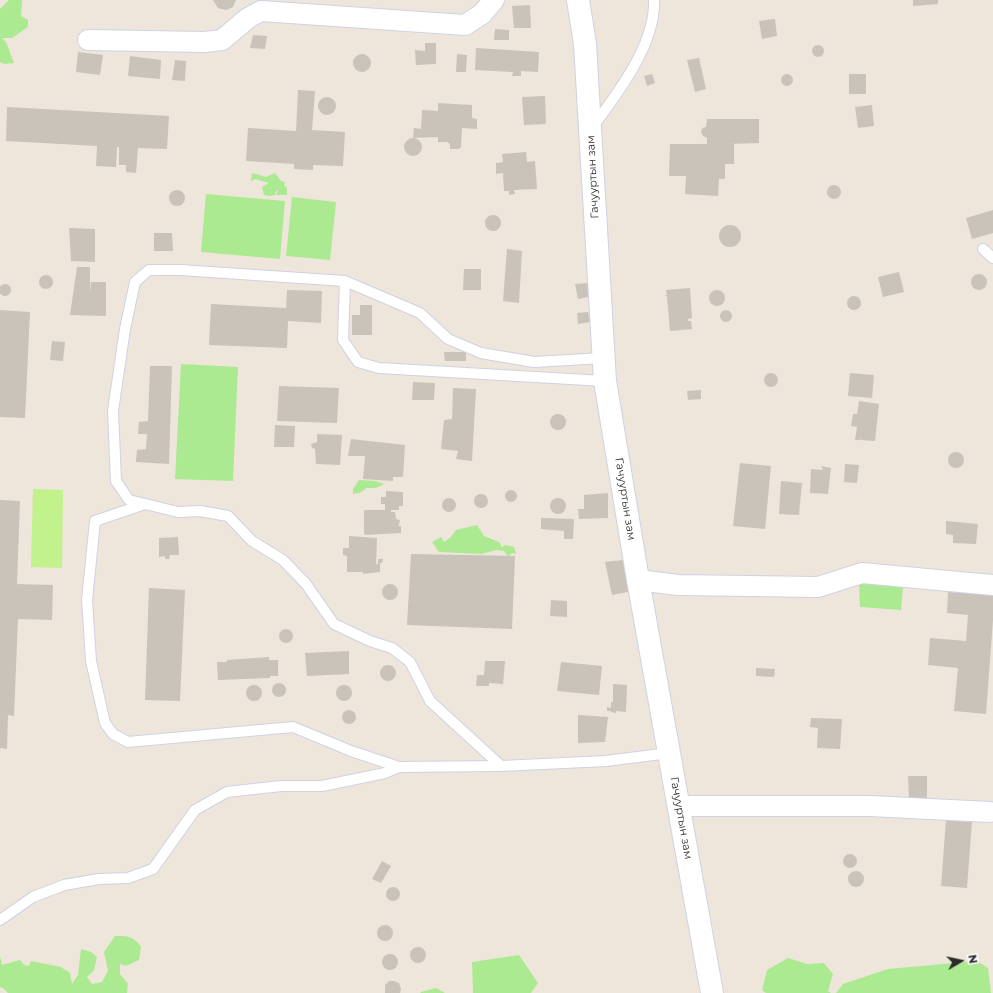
<!DOCTYPE html>
<html>
<head>
<meta charset="utf-8">
<style>
	body { margin:0 }
	#map { position:relative; width:993px; height:993px; overflow:hidden; background:#eee6da; font-family:Montserrat,sans-serif }
	canvas { display:block }
	.north { position:absolute; left:941px; top:941px; width:40px; height:40px; -webkit-text-stroke:3px #fff; paint-order:stroke; rotate:81deg; font-size:11px; font-weight:700; line-height:16px; text-align:center; color:#2a2a2a }
	.north::after { content:''; display:block; margin:auto; width:14px; height:18px; background:#2a2a2a; clip-path:polygon(50% 0,100% 100%,50% 72%,0 100%) }
</style>
</head>
<body>
<div id="map">
<canvas width="993" height="993"></canvas>
<div class="north">N</div>
</div>
<script>
const context = document.querySelector('canvas').getContext('2d');
context.lineJoin = 'round';
function paint(path, color) {
  context.fillStyle = color;
  context.fill(path, 'evenodd');
}
function trace(path, color, width, dash) {
  context.strokeStyle = color;
  context.lineWidth = width;
  context.lineCap = dash ? 'butt' : 'round';
  context.setLineDash(dash || []);
  context.stroke(path);
}
function drawText(font, color, halo, rows, align = 'center') {
  context.font = font + ' Montserrat,sans-serif';
  context.lineWidth = 3.5;
  context.setLineDash([]);
  context.textBaseline = 'middle';
  context.strokeStyle = halo;
  context.fillStyle = color;
  for (const [text, x, y, turn = 0] of rows) {
    context.save();
    context.translate(x, y);
    context.rotate((+turn || 0) * Math.PI / 180);
    context.textAlign = isNaN(turn) ? turn : align;
    if (halo) context.strokeText(text, 0, 0);
    context.fillText(text, 0, 0);
    context.restore();
  }
}
paint(new Path2D(`
	M9,0H22L21,16L28,20V27L12,38H2L6,42L14,63L4,64L0,62V9Z
	M252,173L266,177L275,173L281,181L285,182L284,185L287,188V195H276L278,190L276,191L275,195L270,196L264,195L262,187L269,183L255,179L251,181Z
	M206,194L285,201L280,259L201,252Z
	M292,197L336,202L330,260L286,256Z
	M181,364L238,367L233,481L175,479Z
	M359,480L375,481L384,484L376,488H366L362,492L353,494V489Z
	M477,525L484,536L499,542L502,547L505,545L514,547L516,554L512,553L508,557L504,551L497,550L481,554L439,552L432,542L441,537L444,542L451,537L456,530Z
	M865,583L903,587L901,610L860,607L859,584Z
	M115,936C127,936 134,936 141,947L139,960L126,966L120,964V974L128,984L127,993H8L2,987L0,988V956L2,965L20,960L24,965L29,966L31,961L61,967L70,973L72,984L78,975L81,949L91,952L97,957L94,970L87,977L92,984L102,982L108,971L104,952Z
	M519,955L538,983L531,993H473L472,962Z
	M788,958L807,964L824,963L833,974L828,991L831,993H766L762,990L767,970Z
	M977,961L988,968L991,993H836L843,984L888,969Z
	M436,988L445,993H420L421,992Z`), '#abea91');
paint(new Path2D(`
	M33,489L63,490L62,568L31,567Z`), '#c1f28c');
paint(new Path2D(`
	M213,0H236L233,7L226,10L218,8Z
	M913,0H938V4L913,6Z
	M530,5L531,28H514L512,6Z
	M775,19L777,36L762,39L759,21Z
	M495,29L509,30V40H494Z
	M253,35L267,36L265,49L250,48Z
	M425,43H436V64L416,65L415,50L425,51Z
	M812 51a6 6 0 1 1 12 0a6 6 0 1 1-12 0Z
	M476,48L539,52L538,72L521,71V76H512L513,72L475,70Z
	M78,52L103,55L100,75L76,72Z
	M457,54L467,55L466,72H456Z
	M353 63a9 9 0 1 1 18 0a9 9 0 1 1-18 0Z
	M130,56L161,60L160,79L128,76Z
	M699,58L706,89L695,92L687,60Z
	M175,60L186,61L185,81L172,80Z
	M781 80a6 6 0 1 1 12 0a6 6 0 1 1-12 0Z
	M652,74L655,83L647,86L644,76Z
	M849,74H866V94H849Z
	M298,90L315,91L312,130L345,132L343,166L313,165V170L294,169V164L246,161L248,128L296,131Z
	M545,96L546,124L524,125L522,97Z
	M318 106a9 9 0 1 1 18 0a9 9 0 1 1-18 0Z
	M438,103L472,105V118L477,119V129L462,128L461,147L459,149H450V144L447,142H438V137L413,138L414,128L421,129L422,110L438,111Z
	M872,105L874,126L858,128L855,107Z
	M7,107L169,116L167,149L138,148L136,173L126,172V165H119V147H117L116,167L96,166L97,146L6,141Z
	M707,119H759V143L729,144H734V164H725V179H719L718,196L685,194L686,176H669L670,144H707V138L703,136L701,132L702,128L706,127Z
	M404 147a9 9 0 1 1 18 0a9 9 0 1 1-18 0Z
	M526,152L527,162L535,161L537,189L514,190L515,194L509,195V191H504L503,173L496,174V163L503,162L502,154Z
	M827 192a7 7 0 1 1 14 0a7 7 0 1 1-14 0Z
	M169 198a8 8 0 1 1 16 0a8 8 0 1 1-16 0Z
	M993,210V233L972,239L966,218Z
	M485 223a8 8 0 1 1 16 0a8 8 0 1 1-16 0Z
	M719 236a11 11 0 1 1 22 0a11 11 0 1 1-22 0Z
	M69,228L95,229V262L71,261Z
	M154,233H172L173,251H154Z
	M507,249L522,251L519,303L503,301Z
	M77,267H90V293L91,282H106V316L70,315Z
	M464,269H481V290H463Z
	M899,272L904,292L883,297L878,277Z
	M971 282a8 8 0 1 1 16 0a8 8 0 1 1-16 0Z
	M39 282a7 7 0 1 1 14 0a7 7 0 1 1-14 0Z
	M589,283L592,296L578,299L575,284Z
	M-1 290a6 6 0 1 1 12 0a6 6 0 1 1-12 0Z
	M690,288L692,318L688,319V321H691L692,329L670,331L667,297L665,295H667L666,290Z
	M287,290L322,291L321,323L288,321L287,348L209,345L211,304L286,308Z
	M709 298a8 8 0 1 1 16 0a8 8 0 1 1-16 0Z
	M847 303a7 7 0 1 1 14 0a7 7 0 1 1-14 0Z
	M360,305H372V335H352V315H360Z
	M720 316a6 6 0 1 1 12 0a6 6 0 1 1-12 0Z
	M0,310L30,312L25,418L0,417Z
	M588,312L590,322L578,324L577,313Z
	M52,341L65,342L63,361L50,360Z
	M444,352H466V361H445Z
	M150,366H172L169,464L136,462L137,450L146,449L147,434H138L139,422L148,421Z
	M764 380a7 7 0 1 1 14 0a7 7 0 1 1-14 0Z
	M850,373L874,375L872,398L848,396Z
	M413,382L435,383L434,400H412Z
	M279,386L339,388L337,423L277,421Z
	M453,388L476,389L472,461L456,459L458,451L441,449L444,420L452,419Z
	M701,390V399L688,400L687,391Z
	M859,401L879,404L875,441L861,440L862,438L860,440H855L857,427L851,426L853,414H857Z
	M550 422a8 8 0 1 1 16 0a8 8 0 1 1-16 0Z
	M275,425L295,426L294,447H274Z
	M317,434L342,435L340,465L316,464L315,449L312,448L311,444L317,442Z
	M351,439L405,445L403,477H393V481L363,479L365,456H348Z
	M948 460a8 8 0 1 1 16 0a8 8 0 1 1-16 0Z
	M740,463L771,466L765,529L733,526Z
	M845,464L859,465L857,483L844,482Z
	M821,466L831,468L828,494L810,493L811,469L823,470Z
	M781,481L802,483L799,515L779,514Z
	M505 496a6 6 0 1 1 12 0a6 6 0 1 1-12 0Z
	M386,491L403,492V506H399V510H391V512H395L396,519L400,520L399,525L397,526H401V533L365,535L364,533V510H385V504H381V497H386Z
	M608,493V518L579,519L578,509H584V495Z
	M474 501a7 7 0 1 1 14 0a7 7 0 1 1-14 0Z
	M550 506a8 8 0 1 1 16 0a8 8 0 1 1-16 0Z
	M442 505a7 7 0 1 1 14 0a7 7 0 1 1-14 0Z
	M0,500L20,501L17,584L53,585L52,620L18,619L14,716L8,715L7,749L0,748Z
	M541,518L574,519L573,539H564V531L541,529Z
	M946,521L978,524L976,544L953,543V535L946,534Z
	M349,536L377,538L376,564H378V559H383L382,563H380V572L363,574V572H347V556L343,555V548H349Z
	M178,537L179,555H170L169,559H165V556L159,557V538Z
	M411,554L515,556L512,629L407,625Z
	M623,560L628,592L612,595L605,562Z
	M382 592a8 8 0 1 1 16 0a8 8 0 1 1-16 0Z
	M149,588L185,590L180,701L145,700Z
	M962,588L993,590V620L986,714L954,711L958,668L928,665L930,638L966,641L968,615L947,613L948,592L963,593Z
	M551,600L567,601V617L550,616Z
	M279 636a7 7 0 1 1 14 0a7 7 0 1 1-14 0Z
	M349,651V674L307,676L305,653Z
	M269,657V660H278V676H270V678L218,680L217,662H227V660Z
	M485,661H505L503,684L489,683V686H476L477,675H484Z
	M561,662L602,666L599,695L557,691Z
	M380 673a8 8 0 1 1 16 0a8 8 0 1 1-16 0Z
	M756,668L775,669L774,677L756,676Z
	M272 690a7 7 0 1 1 14 0a7 7 0 1 1-14 0Z
	M613,684L627,685L626,712L616,711V713L611,712V711H607V707L611,708V702H613Z
	M246 693a8 8 0 1 1 16 0a8 8 0 1 1-16 0Z
	M336 693a8 8 0 1 1 16 0a8 8 0 1 1-16 0Z
	M342 717a7 7 0 1 1 14 0a7 7 0 1 1-14 0Z
	M578,715L608,717L605,742L578,743Z
	M811,718L842,719L840,749L817,748L818,728L810,727Z
	M908,776H927V801H909Z
	M946,820L972,822L967,888L941,886Z
	M843 861a7 7 0 1 1 14 0a7 7 0 1 1-14 0Z
	M382,861L391,866L381,883L372,879Z
	M848 879a8 8 0 1 1 16 0a8 8 0 1 1-16 0Z
	M386 894a7 7 0 1 1 14 0a7 7 0 1 1-14 0Z
	M377 933a8 8 0 1 1 16 0a8 8 0 1 1-16 0Z
	M410 955a8 8 0 1 1 16 0a8 8 0 1 1-16 0Z
	M382 962a8 8 0 1 1 16 0a8 8 0 1 1-16 0Z
	M389,981H394L399,983L401,989L400,993H385V985Z`), '#c9c3ba');
const service = new Path2D(`
	M592,128C617,94 656,44 654,0
	M983,249L993,258
	M345,281L343,340L358,362L379,368L605,381
	M603,358L534,362L481,353L448,339L420,313L345,281L180,270H149L135,282L125,329L113,411L116,481L129,500L178,512L200,511L228,516L252,541L283,560L306,584L334,624L370,641L392,648L410,662L430,701L501,766L606,761L669,753
	M145,504L95,521L87,600L91,661L105,723L113,734L128,742L293,727L351,751L399,767L501,766
	M0,920L33,897L64,885L99,879L128,878L153,869L195,810L227,792L281,786H322L385,773L399,767`);
const minor = new Path2D(`
	M88,40L205,42L222,40L248,18L261,11L465,25L482,14L494,0
	M638,580L678,585L818,587L862,573L993,585
	M678,806H870L990,812`);
const secondary = new Path2D(`
	M578,0L585,44L605,381L638,580L712,993`);
trace(service, '#cfd2e4', 12);
trace(minor, '#cfd2e4', 22);
trace(secondary, '#cfd2e4', 24);
trace(service, '#fff', 10);
trace(minor, '#fff', 20);
trace(secondary, '#fff', 22);
drawText('11px', '#2a2a2a', '#fff', [
	["Гачууртын зам",593,177,-93],
	["Гачууртын зам",625,499,81],
	["Гачууртын зам",681,818,80]
]);
</script>
</body>
</html>
